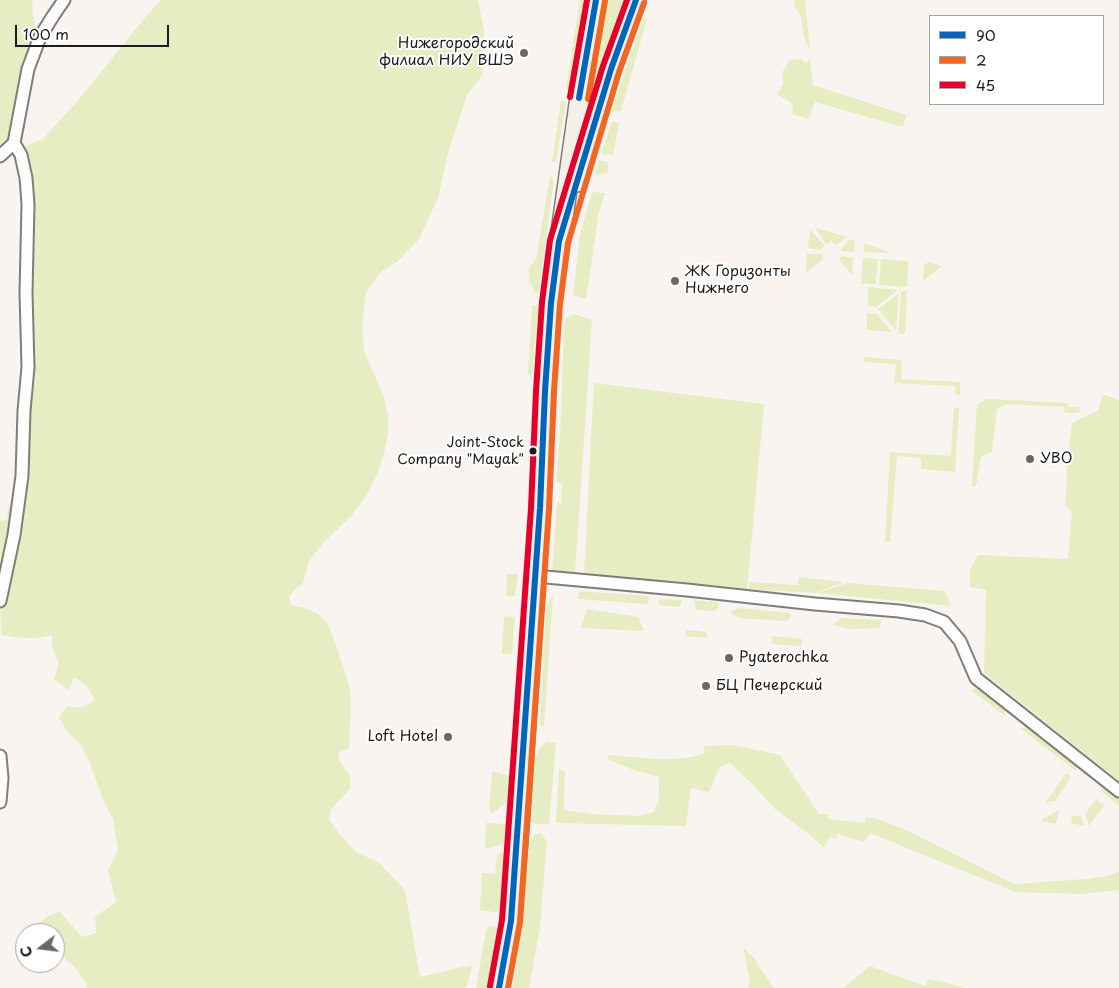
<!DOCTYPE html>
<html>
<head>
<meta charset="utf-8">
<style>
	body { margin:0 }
	#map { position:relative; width:1119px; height:988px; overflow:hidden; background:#faf4f0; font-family:"Playpen Sans",sans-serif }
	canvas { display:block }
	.legend { position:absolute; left:929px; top:15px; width:175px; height:90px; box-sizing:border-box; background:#fff; border:1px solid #a4a4a4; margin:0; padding:6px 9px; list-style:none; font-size:15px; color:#1c1c1c }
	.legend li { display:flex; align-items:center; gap:10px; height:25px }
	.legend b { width:25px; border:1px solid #a4a4a4 }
	.north { position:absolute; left:15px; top:923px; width:50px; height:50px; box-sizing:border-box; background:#fff; border:1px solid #a4a4a4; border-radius:50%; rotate:255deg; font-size:14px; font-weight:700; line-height:20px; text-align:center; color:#1c1c1c }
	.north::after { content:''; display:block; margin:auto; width:18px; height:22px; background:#6a6866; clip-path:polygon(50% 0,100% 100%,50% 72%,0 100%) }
	.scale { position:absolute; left:15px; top:25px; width:154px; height:22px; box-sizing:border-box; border:2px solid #1c1c1c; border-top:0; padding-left:6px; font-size:15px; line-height:18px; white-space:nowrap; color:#1c1c1c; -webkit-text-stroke:4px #fff; paint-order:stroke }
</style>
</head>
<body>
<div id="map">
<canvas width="1119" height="988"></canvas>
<ul class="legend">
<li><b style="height:6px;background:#0065bd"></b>90</li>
<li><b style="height:6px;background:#f26522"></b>2</li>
<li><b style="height:6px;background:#e4002b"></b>45</li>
</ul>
<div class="north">С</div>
<div class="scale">100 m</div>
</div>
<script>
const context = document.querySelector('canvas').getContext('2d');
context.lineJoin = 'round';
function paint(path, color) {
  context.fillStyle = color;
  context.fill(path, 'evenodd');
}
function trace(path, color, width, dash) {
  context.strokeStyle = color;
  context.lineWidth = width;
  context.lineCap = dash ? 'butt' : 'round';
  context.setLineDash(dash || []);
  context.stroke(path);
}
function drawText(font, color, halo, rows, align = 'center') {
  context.font = font + ' "Playpen Sans",sans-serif';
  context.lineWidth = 4;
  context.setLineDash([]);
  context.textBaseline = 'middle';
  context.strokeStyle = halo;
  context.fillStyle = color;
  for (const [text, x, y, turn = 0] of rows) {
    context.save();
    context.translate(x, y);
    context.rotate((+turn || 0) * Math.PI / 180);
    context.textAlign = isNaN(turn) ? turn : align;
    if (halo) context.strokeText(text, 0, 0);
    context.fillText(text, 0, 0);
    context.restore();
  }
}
paint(new Path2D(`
	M0,0H32L33,16L37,34L13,135L6,143L0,147Z
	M161,0H478L484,30L482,76L467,95L448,153L438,198L419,239L397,262L381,272L366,292L362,326L364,351L384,397L388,416V434L384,454L376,477L364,499L351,516L324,542L309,561L303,583L294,590L289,597L291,605L305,608L318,614L328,624L338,651L350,689L351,706L349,748L338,753L340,762L350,775V789L331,809L329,819L337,831L356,852L378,862L405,890L420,977L472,965L468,984L465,988H86L87,985L74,966L55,950V933H36L33,929L48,916L59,911L82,937L96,933L95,917L116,902L108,870L118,850L113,819L101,795L91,765L80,744L69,734L59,718L67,706L80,708L95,700L86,685L74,677L68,690L54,679L59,664L52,646V635C33,640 20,638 1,635L0,521L7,520L9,504L30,474L29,419L31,402L33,337L23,147L43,139L79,99L148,14Z
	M580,0H584L571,91L566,89Z
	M605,0H623L603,59L586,113Z
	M794,0H805L810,50L804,38L801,17L795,7Z
	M644,17L647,19L621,111L611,112Z
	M810,58L813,85L906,115L903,127L815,102L809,119L792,114L793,104L777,94L783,84L782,73L790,60L802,59L806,64Z
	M561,101H564L566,103L556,163L552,161Z
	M612,121L619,122L613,155L601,154Z
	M599,160L608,162V173L595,175Z
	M550,176L554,181L539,291L537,294C530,285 528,278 529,268L536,259Z
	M592,192L605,193L599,212L586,299L573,295L580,234Z
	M815,228L847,237L837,245L831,241L826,244Z
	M810,229L825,246L821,250L808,248Z
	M850,239L855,241V252L841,251V249Z
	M864,243L891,253L864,252Z
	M807,254H822L823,259L806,273Z
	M842,256L853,258L852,275L839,260Z
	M863,258L878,259L876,284H861Z
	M881,259L908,261L907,287L879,285Z
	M929,262L942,266L923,281L924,265Z
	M868,287L898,290L876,307L868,306Z
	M901,291H907L905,334H898Z
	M899,293L896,331L878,309Z
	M538,305L532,378L528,373L532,306Z
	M867,313L877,314L892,332L867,330Z
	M574,314L592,320L575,573L552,572L557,503H561L562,484L556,482L560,436L564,329L565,319Z
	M864,357L902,360L901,379L960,382V395L955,394V386L894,383L896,364L864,362Z
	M594,383L764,404L747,590L584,574Z
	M1102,394L1119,400V781L984,673L986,590L970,587V570L978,555L1068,559L1072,512L1065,506L1068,458L1072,423L1099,410Z
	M988,399L1068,403V407H1080L1079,413H1065L1064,407L1008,404L997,409L992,452L981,457L976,486H972L977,404Z
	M954,408H959L955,472L921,469V458L897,456L890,542H885L890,452L951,456Z
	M507,574H518L515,596H506Z
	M798,577L844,582L815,593L749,589V582L798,585Z
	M847,583L945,591L950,606L817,593Z
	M579,591L649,596L648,604L578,599Z
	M553,596L544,727L540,725V721L546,609L549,599Z
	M659,599L682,600L680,607L659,605Z
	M694,600L718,602L719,607L715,611L696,610Z
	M740,608L789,613L791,616L787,621L738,618L730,612Z
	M587,609L638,617L644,631L581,628Z
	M504,616L515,617L512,654H502Z
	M841,618L881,620L880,628L849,629L833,625Z
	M686,630L707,632V638L686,636Z
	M772,636L802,639L801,646L772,644Z
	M974,688L981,689L1004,707L1005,716L971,690Z
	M1025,727L1031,728L1076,762L1078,767L1076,771L1021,729Z
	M546,742L556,743L549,824H535L530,821L535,759L539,749Z
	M733,745L780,755L819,814H828V819L865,823V817L875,818L904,829L1014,884L1087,879L1107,876L1119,871V890L1082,894L1015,892L870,833L864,842L846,837L838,833L835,839L830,836L824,848L810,835L775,809L752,784L730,763L720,767L709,792L691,788L686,826L556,823L559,769L565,771L564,810L591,814L638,816L654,812L659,799V777L631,769L607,759L609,755C639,757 676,764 705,753L703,746Z
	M492,771L509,776V800L492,814L489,810Z
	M1066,773L1071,777L1055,801L1046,802Z
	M1108,788L1119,797V806L1102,792L1103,789Z
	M1096,799L1104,806L1089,826L1085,814Z
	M1059,810L1056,824L1042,822V819Z
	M1072,816H1081L1084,826L1071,823Z
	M486,823L507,824L506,843L485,849Z
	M541,833L547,842L545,865L540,928L529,988H512L515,974L529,842L535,835Z
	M504,852L505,854L499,913L480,910L482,873L495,874L497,855Z
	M489,926L497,927V931L487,988H476L486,931Z
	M743,947L755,959L760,968L774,988H748L750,982Z
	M870,966L925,986L929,979L966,988H843Z`), '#e6edc2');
const minor = new Path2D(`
	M0,156L14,143
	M535,576L687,590L815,604L899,611L925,615L944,622L960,641L976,678L1119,791
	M0,601L14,535L22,476L24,411L28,367L26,293L28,204L26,178L21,155L14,143L28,69L40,37L53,16L64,0
	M0,756L2,778L0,802`);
const primary = new Path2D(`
	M577,182L611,69L636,0
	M499,988L511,921L519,827L540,508L545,391L551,303L580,97L596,0`);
trace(minor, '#807d7b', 15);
trace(primary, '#807d7b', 22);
trace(minor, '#fefdfd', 11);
trace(primary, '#f4f0e8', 19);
trace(new Path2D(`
	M579,98L596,0
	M499,988L511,921L540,508L545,391L551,303L559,241L611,69L636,0`), '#0065bd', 6);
trace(new Path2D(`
	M588,99L605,1
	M508,988L520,922L549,509L554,391L560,304L568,243L619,72L644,3`), '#f26522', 6);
trace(new Path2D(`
	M570,97L587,0
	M490,986L502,920L531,508L536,391L542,302L550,240L603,66L627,0`), '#e4002b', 6);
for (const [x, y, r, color] of [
	[524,53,5,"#6a6866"],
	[675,281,5,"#6a6866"],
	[533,451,4.5,"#1c1c1c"],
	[1030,459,5,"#6a6866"],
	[729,658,5,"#6a6866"],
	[706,686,5,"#6a6866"],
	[448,737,5,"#6a6866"]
]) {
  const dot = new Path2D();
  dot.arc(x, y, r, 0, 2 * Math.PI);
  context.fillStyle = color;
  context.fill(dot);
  trace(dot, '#fff', 2);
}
drawText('14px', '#1c1c1c', '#fff', [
	["Joint-Stock",524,443],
	["Company \"Mayak\"",524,460]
], 'right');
drawText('15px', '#1c1c1c', '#fff', [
	["Нижегородский",514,44,"right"],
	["филиал НИУ ВШЭ",514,61,"right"],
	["ЖК Горизонты",685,272],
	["Нижнего",685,289],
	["УВО",1040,459],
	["Pyaterochka",739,658],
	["БЦ Печерский",716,686],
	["Loft Hotel",438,737,"right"]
], 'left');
</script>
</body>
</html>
